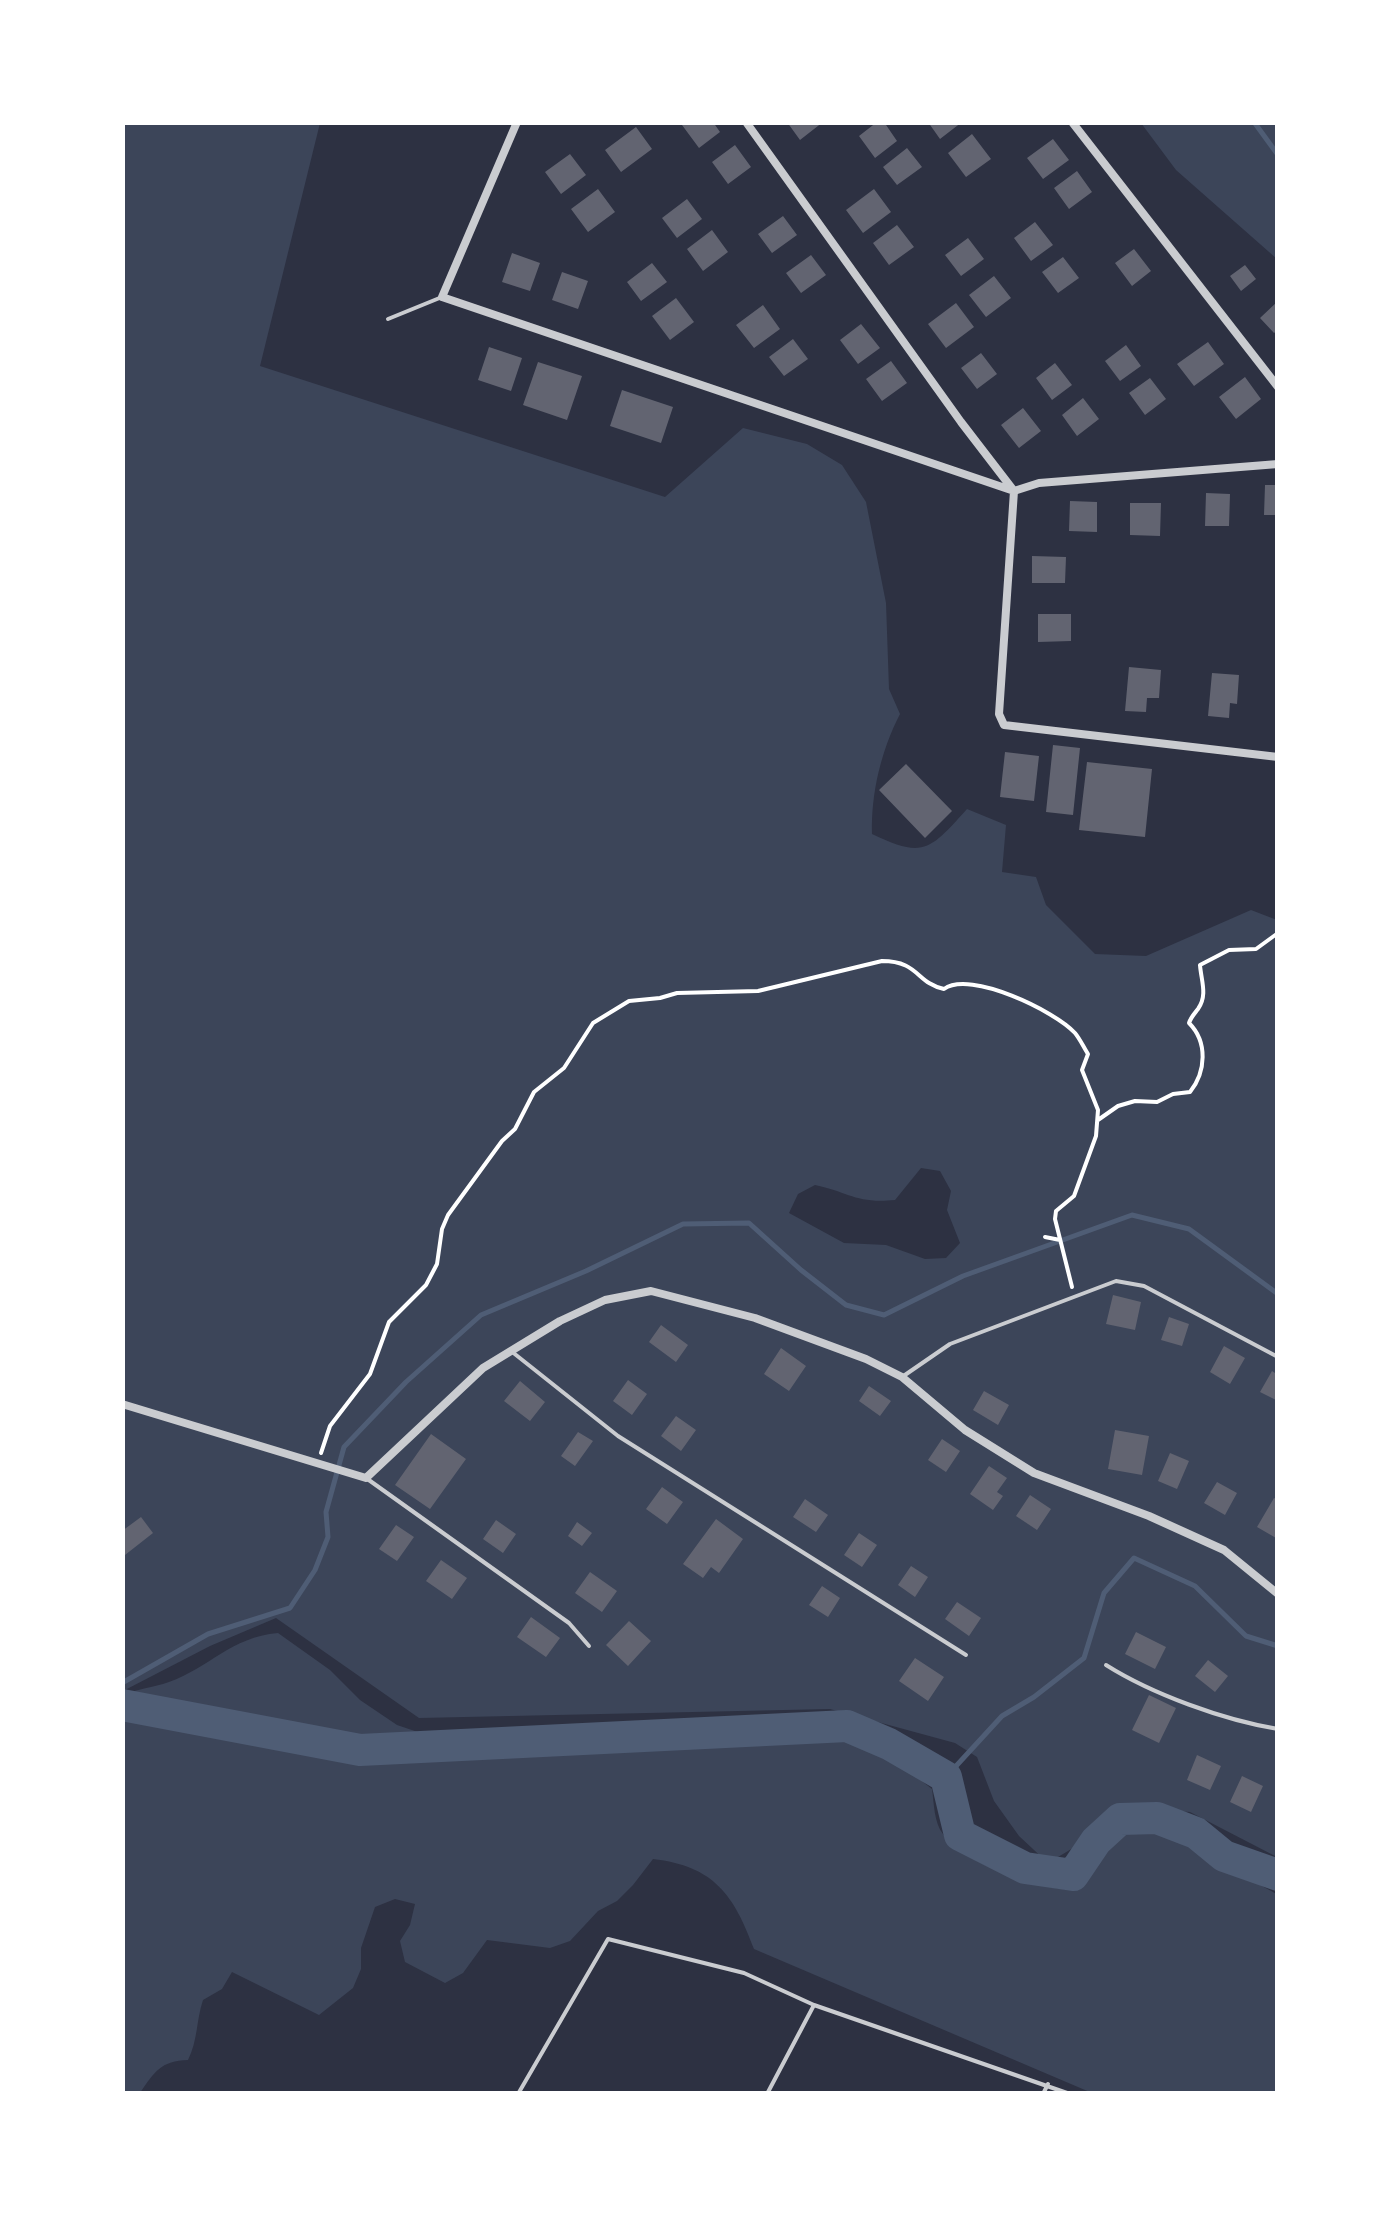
<!DOCTYPE html>
<html>
<head>
<meta charset="utf-8">
<style>
	body { margin:0 }
	#map { position:relative; width:1400px; height:2216px; overflow:hidden; background:#2d3142; font-family:"PT Sans",sans-serif }
	canvas { display:block }
	.frame { position:absolute; inset:0; border:125px solid #fff; pointer-events:none }
</style>
</head>
<body>
<div id="map">
<canvas width="1400" height="2216"></canvas>
<div class="frame"></div>
</div>
<script>
const context = document.querySelector('canvas').getContext('2d');
context.lineJoin = 'round';
function paint(path, color) {
  context.fillStyle = color;
  context.fill(path, 'evenodd');
}
function trace(path, color, width, dash) {
  context.strokeStyle = color;
  context.lineWidth = width;
  context.lineCap = dash ? 'butt' : 'round';
  context.setLineDash(dash || []);
  context.stroke(path);
}
paint(new Path2D(`
	M122,123H320L260,366L665,497L743,428L807,444L842,465L866,502L886,603L889,689L900,714C881,751 871,793 872,834C924,859 930,850 967,809L1006,825L1002,872L1036,877L1046,905L1095,954L1146,956L1251,910L1277,920V1857L1190,1812L1140,1808L1099,1817L1078,1845L1048,1863L1019,1836L994,1801L977,1757L955,1743L830,1709L419,1718L276,1618L210,1646L123,1691ZM921,1168L940,1171L951,1191L947,1210L960,1243L946,1258L925,1259L886,1245L844,1243L789,1213L798,1194L815,1185C849,1192 856,1204 895,1200Z
	M1141,123H1277V259L1176,170Z
	M278,1633L330,1670L360,1700L397,1725L477,1752L642,1747L811,1734L863,1741L882,1750L932,1789C934,1803 934,1823 943,1834C965,1864 1040,1890 1076,1890C1091,1874 1104,1838 1127,1831C1157,1820 1248,1879 1277,1894V2093H1092L754,1949C734,1895 714,1866 653,1859L633,1885L617,1901L598,1911L570,1941L550,1948L487,1940L463,1973L445,1983L405,1962L400,1941L410,1925L415,1904L395,1899L375,1907L361,1948V1969L353,1988L319,2015L232,1972L222,1989L203,2000C196,2021 198,2040 188,2060C161,2061 155,2071 140,2093H123V1696C137,1688 153,1688 169,1682C209,1668 231,1637 278,1633Z`), '#3c4559');
trace(new Path2D(`
	M1254,122L1278,155
	M122,1683L208,1634L290,1608L315,1570L328,1537L326,1512L344,1447L406,1382L481,1315L586,1271L683,1224L749,1223L801,1270L846,1305L884,1315L963,1276L1132,1215L1189,1229L1278,1294
	M946,1777L1002,1716L1034,1697L1084,1658L1104,1593L1134,1558L1195,1586L1246,1636L1278,1646`), '#4f5d75', 5);
trace(new Path2D(`
	M122,1705L360,1750L847,1726L889,1744L946,1777L960,1835L1025,1868L1073,1875L1096,1841L1120,1819L1157,1818L1196,1833L1224,1856L1278,1875`), '#4f5d75', 32);
paint(new Path2D(`
	M685,122H713L720,132L699,148L682,125Z
	M787,122H823L800,140Z
	M877,122H884L897,141L875,158L859,136Z
	M928,122H962L940,139Z
	M636,127L652,149L621,172L605,150Z
	M972,134L991,159L966,177L948,153Z
	M1053,139L1069,160L1043,179L1027,158Z
	M735,145L751,167L728,184L712,162Z
	M907,148L922,167L897,185L883,167Z
	M570,154L586,175L561,194L545,172Z
	M1077,171L1092,192L1069,209L1054,188Z
	M598,189L615,212L588,232L571,209Z
	M874,189L891,212L863,233L846,210Z
	M687,199L702,219L677,238L662,218Z
	M783,216L797,235L772,253L758,234Z
	M1035,222L1053,245L1031,261L1014,238Z
	M897,225L914,247L889,265L873,243Z
	M712,230L728,252L703,271L687,249Z
	M968,238L984,259L961,276L945,255Z
	M1134,249L1151,271L1132,286L1115,263Z
	M512,253L540,263L530,291L502,282Z
	M811,255L826,275L801,293L786,273Z
	M1063,257L1079,278L1058,293L1042,272Z
	M652,263L667,282L641,301L627,282Z
	M1245,265L1256,279L1241,291L1230,276Z
	M562,272L588,281L578,309L552,300Z
	M994,276L1011,298L986,317L969,295Z
	M676,298L694,322L670,340L652,316Z
	M1278,301V330L1274,333L1260,318Z
	M956,303L974,327L946,348L928,324Z
	M763,305L780,329L754,348L736,325Z
	M861,324L880,348L858,364L840,340Z
	M793,339L808,359L784,376L769,357Z
	M1208,342L1224,364L1194,386L1177,364Z
	M1126,345L1141,366L1120,381L1105,361Z
	M489,347L522,358L511,391L478,380Z
	M981,353L997,374L977,389L961,368Z
	M891,361L907,383L882,401L866,379Z
	M538,362L582,376L567,420L523,405Z
	M1055,363L1072,385L1052,400L1036,378Z
	M1245,377L1261,399L1236,419L1219,397Z
	M1150,378L1166,399L1145,415L1129,393Z
	M622,390L673,407L661,443L610,426Z
	M1083,398L1099,419L1077,436L1062,415Z
	M1023,408L1041,431L1019,448L1001,425Z
	M1265,485H1278V515H1264Z
	M1206,493L1230,494L1229,526H1205Z
	M1070,501L1097,502V532L1069,531Z
	M1130,503H1161L1160,536L1130,535Z
	M1032,556L1066,557L1065,583H1032Z
	M1038,614H1071V641L1038,642Z
	M1129,667L1161,670L1159,698H1147L1146,712L1125,711Z
	M1212,673L1239,675L1237,704L1230,703L1229,718L1208,716Z
	M1053,745L1080,748L1073,815L1046,812Z
	M1005,752L1039,756L1034,801L1000,797Z
	M1087,762L1152,769L1145,837L1079,830Z
	M906,764L952,811L925,838L879,790Z
	M1113,1295L1141,1302L1135,1330L1106,1324Z
	M1169,1317L1189,1324L1182,1346L1161,1340Z
	M661,1325L688,1345L676,1362L649,1342Z
	M1224,1346L1245,1358L1230,1384L1210,1372Z
	M781,1348L806,1366L789,1391L764,1374Z
	M1272,1371L1278,1375L1276,1400L1260,1392Z
	M628,1380L647,1394L632,1415L613,1401Z
	M520,1381L545,1402L530,1421L504,1401Z
	M869,1386L891,1401L880,1416L859,1401Z
	M984,1391L1009,1405L998,1425L973,1410Z
	M676,1416L696,1430L681,1451L661,1436Z
	M1115,1430L1149,1436L1142,1475L1108,1469Z
	M578,1432L593,1441L575,1466L561,1456Z
	M431,1434L466,1459L430,1509L395,1485Z
	M942,1439L960,1451L946,1472L928,1460Z
	M1170,1453L1189,1461L1177,1489L1158,1481Z
	M989,1466L1007,1478L997,1492L1003,1496L993,1510L970,1494Z
	M1217,1482L1237,1493L1225,1515L1204,1503Z
	M662,1487L683,1502L667,1524L646,1509Z
	M1030,1495L1051,1509L1037,1530L1016,1516Z
	M1274,1498L1278,1500L1276,1538L1257,1527Z
	M805,1499L828,1515L816,1532L793,1517Z
	M141,1517L153,1533L125,1555L122,1531Z
	M716,1519L743,1539L719,1573L711,1567L703,1578L683,1564Z
	M496,1520L516,1534L503,1553L483,1539Z
	M577,1522L592,1533L582,1546L568,1536Z
	M396,1525L414,1537L397,1561L379,1549Z
	M859,1533L877,1545L862,1567L844,1555Z
	M441,1560L467,1578L452,1599L426,1581Z
	M911,1566L928,1577L915,1597L898,1585Z
	M590,1572L617,1591L602,1612L575,1593Z
	M822,1586L840,1598L828,1617L809,1605Z
	M957,1602L981,1618L969,1636L945,1619Z
	M531,1617L560,1638L546,1657L517,1637Z
	M629,1621L651,1641L628,1666L606,1645Z
	M1136,1632L1166,1647L1155,1669L1125,1654Z
	M915,1658L944,1677L928,1701L899,1681Z
	M1208,1660L1228,1676L1215,1692L1195,1676Z
	M1149,1695L1176,1708L1159,1743L1132,1730Z
	M1197,1755L1221,1766L1210,1790L1187,1780Z
	M1242,1776L1263,1786L1251,1812L1230,1802Z`), '#626471');
trace(new Path2D(`
	M1098,1120L1118,1106L1135,1101L1157,1102L1173,1094L1190,1092C1206,1072 1208,1042 1189,1023C1191,1017 1195,1013 1198,1009C1208,995 1201,980 1200,965L1229,950L1256,949L1278,933
	M1045,1237L1060,1240
	M321,1453L330,1426L370,1374L389,1322L426,1285L437,1264L442,1229L448,1215L502,1141L515,1129L534,1092L564,1068L593,1023L629,1001L660,998L677,993L758,991L882,961C919,961 916,983 944,989C970,970 1055,1011 1075,1033C1080,1039 1084,1048 1088,1054L1082,1070L1098,1110L1096,1136L1074,1196L1056,1211L1055,1219L1072,1287`), '#fff', 4);
trace(new Path2D(`
	M388,319L442,297
	M511,1351L618,1436L966,1655
	M902,1377L950,1344L1116,1281L1144,1286L1278,1357
	M366,1478L569,1623L589,1646
	M1106,1665C1152,1694 1223,1720 1278,1729
	M518,2094L608,1939L744,1973L814,2005L1070,2094
	M767,2094L814,2005
	M1043,2094L1048,2084`), '#caccd0', 4);
trace(new Path2D(`
	M517,122L442,297L1014,491
	M746,122L961,422L1014,491
	M1072,122L1278,387
	M1014,491L999,714L1004,725L1278,757
	M1014,491L1039,483L1278,464
	M122,1404L366,1478L483,1368L560,1321L605,1300L651,1291L755,1318L866,1359L902,1377L965,1430L1034,1473L1149,1516L1224,1550L1278,1594`), '#caccd0', 8);
</script>
</body>
</html>
